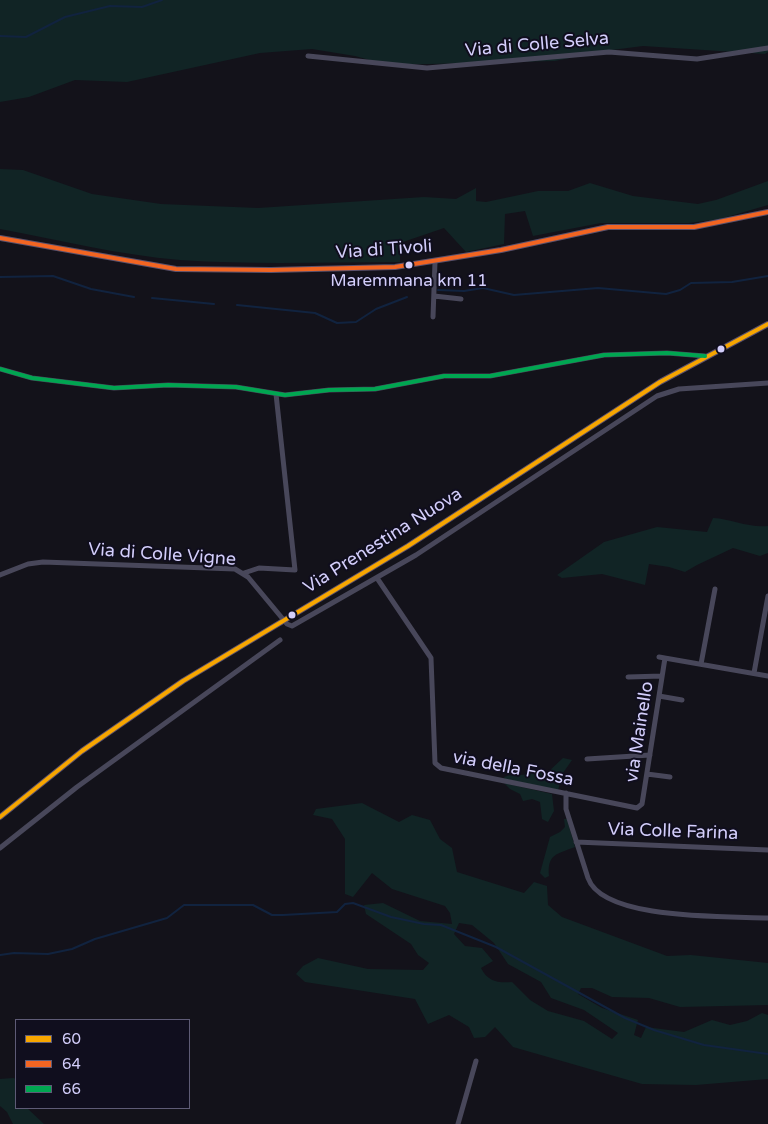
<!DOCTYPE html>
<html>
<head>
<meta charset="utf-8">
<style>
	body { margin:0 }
	#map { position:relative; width:768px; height:1124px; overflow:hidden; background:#13121a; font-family:"Varela Round",sans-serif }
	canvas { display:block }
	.legend { position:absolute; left:15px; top:1019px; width:175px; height:90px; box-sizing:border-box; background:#100e1e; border:1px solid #5e5b76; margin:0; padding:6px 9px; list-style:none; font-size:15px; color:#d3cefb }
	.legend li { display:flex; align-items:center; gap:10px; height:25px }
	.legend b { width:25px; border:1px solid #5e5b76 }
</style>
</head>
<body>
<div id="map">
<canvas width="768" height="1124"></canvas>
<ul class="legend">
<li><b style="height:6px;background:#f7a600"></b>60</li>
<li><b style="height:6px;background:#f26522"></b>64</li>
<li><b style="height:6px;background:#00a651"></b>66</li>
</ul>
</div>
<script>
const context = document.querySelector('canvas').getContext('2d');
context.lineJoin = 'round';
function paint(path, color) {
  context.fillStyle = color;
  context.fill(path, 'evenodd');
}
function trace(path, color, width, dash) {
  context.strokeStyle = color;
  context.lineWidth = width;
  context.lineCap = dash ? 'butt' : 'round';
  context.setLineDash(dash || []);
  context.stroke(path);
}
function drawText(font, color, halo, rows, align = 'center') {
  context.font = font + ' "Varela Round",sans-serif';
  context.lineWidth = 4;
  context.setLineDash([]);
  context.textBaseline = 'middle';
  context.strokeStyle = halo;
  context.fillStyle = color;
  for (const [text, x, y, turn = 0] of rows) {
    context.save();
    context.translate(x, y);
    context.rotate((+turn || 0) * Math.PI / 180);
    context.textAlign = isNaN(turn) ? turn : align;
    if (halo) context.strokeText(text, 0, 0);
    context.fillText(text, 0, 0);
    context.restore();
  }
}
paint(new Path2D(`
	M0,0H768V52L765,54L643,46L604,51L555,61L388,65L355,56L312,49L260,53L127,82L75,80L29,97L0,102Z
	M0,169L23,170L92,194L161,204L258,208L424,197L456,199L476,188V201L486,202L538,191H568L590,183L633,196L698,204L716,200L768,181V205L720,219L689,223H601L533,236L525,211L505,214L504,244L466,252L444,228L400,243V262C327,262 253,265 180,260C119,255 59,240 0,229Z
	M713,518C732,519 748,528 768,526V553L760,556L733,548L697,565L685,572L669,567L649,564L645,585L602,574L562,578L557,575L604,542L657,527L707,532Z
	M563,758L572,760L563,773L558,790L505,779L504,777C512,774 513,776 520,775C534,774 530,768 548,772Z
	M504,783L552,794L554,811L548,822L542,819L540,802L532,799L523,801L520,794L510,789Z
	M362,803L399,822L412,815L430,820L440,839L452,848L457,872L524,893L534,882L547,886L548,905L562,917L667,956L691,955L768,963V1005L680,1007L649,998L612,997L592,988H581L578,994L602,1008L638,1020L634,1035L641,1038L646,1027L684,1032L712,1020L730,1025L747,1021L762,1013L768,1015V1079L696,1085L642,1084L513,1047L495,1027L485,1037L474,1038L469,1027L449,1015L428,1024L415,999L305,982L296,974L303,966L318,958L368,969L423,970L429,963L418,955L411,944L366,914L364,905L383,903L420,921L452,924L450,913L445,906L392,889L372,873L353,897L345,894V839L332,819L313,815L316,809ZM459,923L472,925L494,943L508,964L541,982L551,998L584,1010L618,1033L612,1039L584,1021L548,1011L530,1000L512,982C498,983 488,982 481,968L493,961L482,948L465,946L454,934Z
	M564,819H567L575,847C557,854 547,854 549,876L545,878L540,873L550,837L560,832L565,827Z
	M13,1078L16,1079V1108H27L44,1124H13L7,1112L0,1106V1079Z`), '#112425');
trace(new Path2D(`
	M0,36L26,37L65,17L110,6L142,7L162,0
	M0,277L53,276L91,289L134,297
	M438,290L464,291L483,288L514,295L598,288L666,294L680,290L691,283L732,282L768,276
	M152,298L214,304
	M237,305L315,313L337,323L356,322L376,309L407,297
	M0,955L14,953L48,954L72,949L95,939L167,918L184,905H253L272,915H283L337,912L345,904L353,903L391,917L424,924L441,925L496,947L625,1018L654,1030L704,1045L768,1054`), '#11233f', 2);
trace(new Path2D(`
	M308,56L427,68L609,52L697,59L768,48
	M434,296L461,299
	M433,317L435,262
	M0,369L32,378L114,388L168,385L236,387L285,395L329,390L375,389L444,376H490L604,355L667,353L705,356
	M244,573L259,568L295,570L276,394
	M0,575L28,564L43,562L235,569L248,577L287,624L292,626L416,555L657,396L679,389L768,383
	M377,578L431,658L435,763L441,768L637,808L642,804L665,658
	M659,657L768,676
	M701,664L715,589
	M754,673L768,596
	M628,677L662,676
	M659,696L682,700
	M587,759L650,755
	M647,774L670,777
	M566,793V809L588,878C603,921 729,916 768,918
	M576,842L768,850
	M0,848L77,787L280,640
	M458,1124L476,1061`), '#48475a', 5);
trace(new Path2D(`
	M0,238L176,269L271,270L395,267L501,250L608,227H694L768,212
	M0,817L82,751L183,681L408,546L660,382L768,324`), '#5b516c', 6);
trace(new Path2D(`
	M0,817L82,751L183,681L408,546L660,382L768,324`), '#f7a600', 4);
trace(new Path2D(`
	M0,238L176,269L271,270L395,267L501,250L608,227H694L768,212`), '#f26522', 4);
trace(new Path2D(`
	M0,369L32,378L114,388L168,385L236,387L285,395L329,390L375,389L444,376H490L604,355L667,353L705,356`), '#00a651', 4);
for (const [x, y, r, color] of [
	[409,265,4.5,"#d3cefb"],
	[721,349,4.5,"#d3cefb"],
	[292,615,4.5,"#d3cefb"]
]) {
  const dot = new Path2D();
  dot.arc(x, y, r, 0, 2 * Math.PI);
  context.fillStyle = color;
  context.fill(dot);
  trace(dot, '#100e1e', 2);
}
drawText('17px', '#d3cefb', '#100e1e', [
	["Maremmana km 11",409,282]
]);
drawText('18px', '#d3cefb', '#100e1e', [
	["Via di Colle Selva",537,45,-5],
	["Via di Tivoli",384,250,-4],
	["Via Prenestina Nuova",383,541,-32],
	["Via di Colle Vigne",162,555,4],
	["via Mainello",640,732,-81],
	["via della Fossa",513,769,11],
	["Via Colle Farina",673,832,2]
]);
</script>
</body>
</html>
